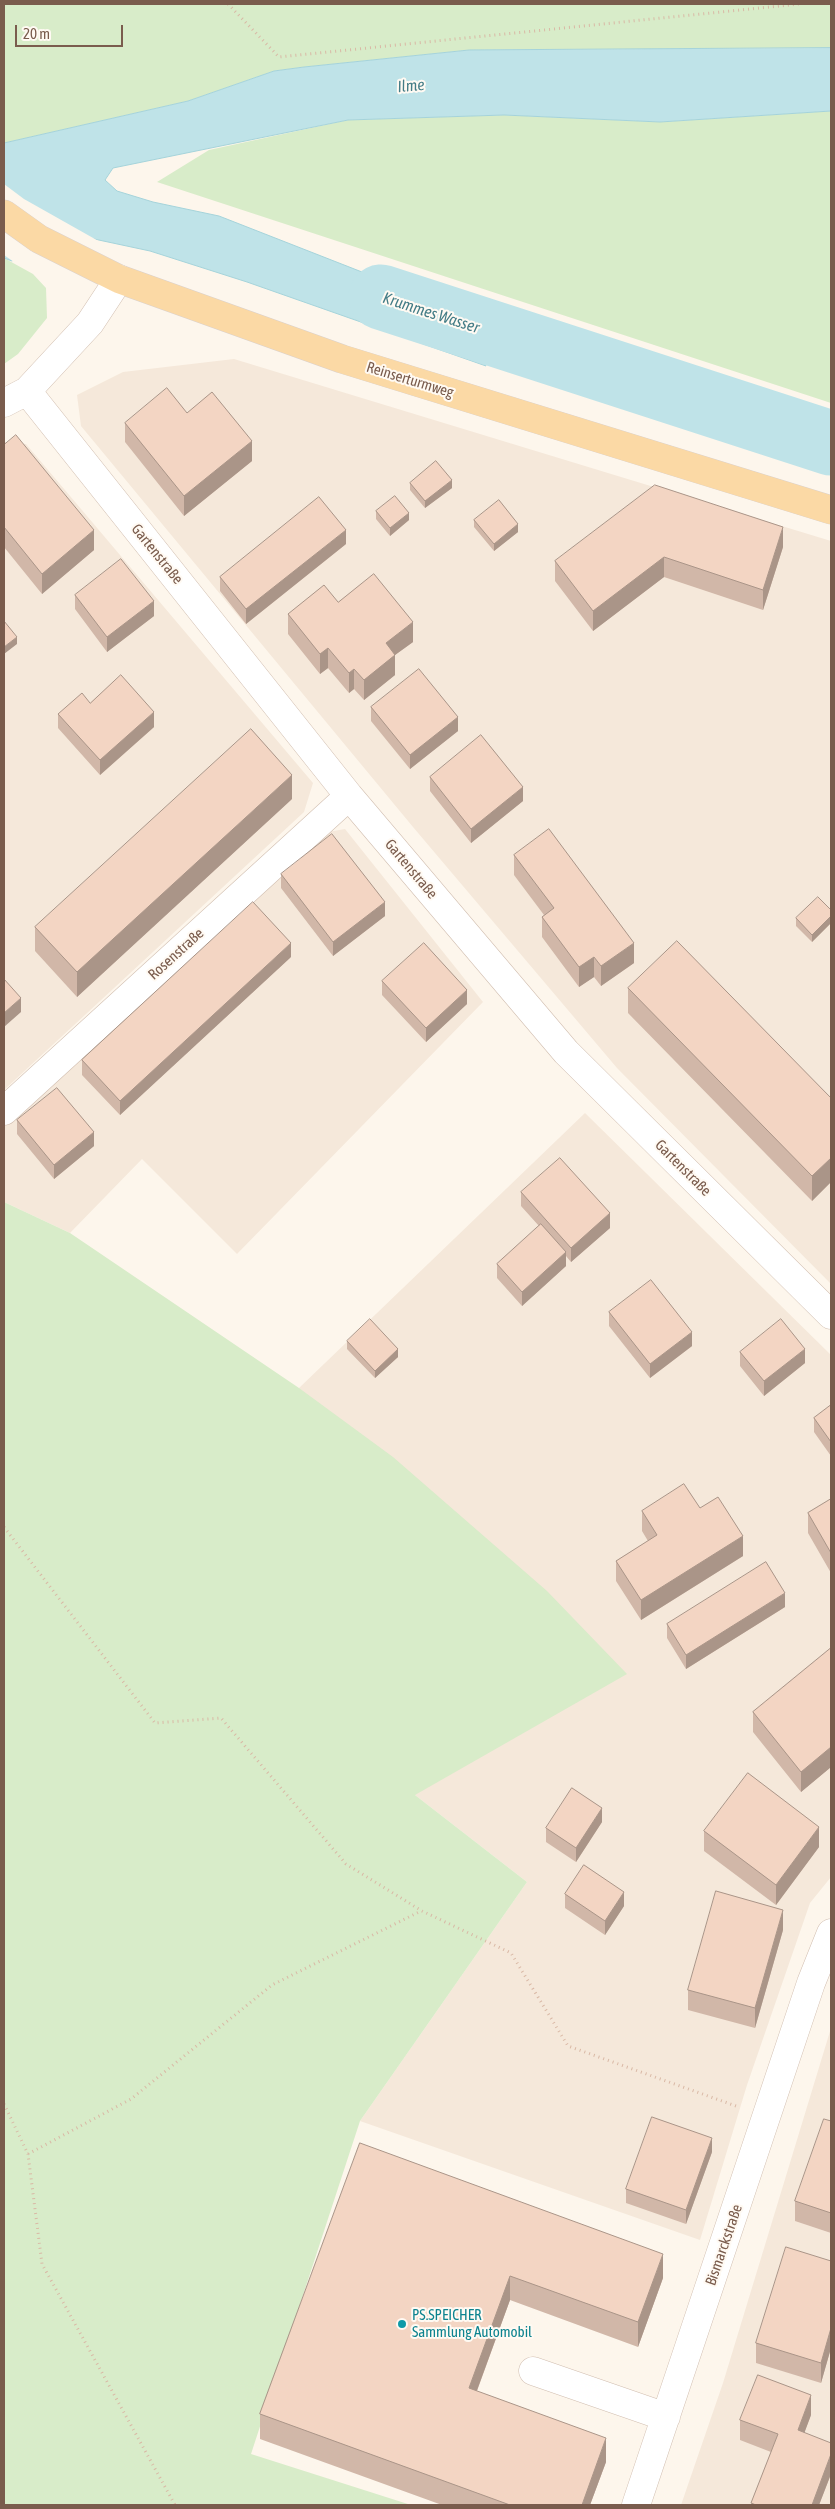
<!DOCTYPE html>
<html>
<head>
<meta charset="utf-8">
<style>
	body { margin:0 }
	#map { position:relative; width:835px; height:2509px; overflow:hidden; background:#fdf6ec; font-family:"Asap Condensed",sans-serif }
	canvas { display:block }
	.frame { position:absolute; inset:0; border:5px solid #7a5c4d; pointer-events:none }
	.scale { position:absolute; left:15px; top:25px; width:108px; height:22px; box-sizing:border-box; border:2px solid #7a5c4d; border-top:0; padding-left:6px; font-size:15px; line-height:18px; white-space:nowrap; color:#7a5c4d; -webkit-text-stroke:4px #fffaf3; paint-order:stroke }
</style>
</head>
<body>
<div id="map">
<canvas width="835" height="2509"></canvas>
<div class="frame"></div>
<div class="scale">20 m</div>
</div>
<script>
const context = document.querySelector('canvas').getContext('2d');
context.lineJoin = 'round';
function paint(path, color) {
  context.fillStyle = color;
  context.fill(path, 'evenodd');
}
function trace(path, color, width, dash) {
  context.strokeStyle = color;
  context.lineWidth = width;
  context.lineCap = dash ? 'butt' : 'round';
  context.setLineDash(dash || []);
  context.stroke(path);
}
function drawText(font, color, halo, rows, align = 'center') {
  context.font = font + ' "Asap Condensed",sans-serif';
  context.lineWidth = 4;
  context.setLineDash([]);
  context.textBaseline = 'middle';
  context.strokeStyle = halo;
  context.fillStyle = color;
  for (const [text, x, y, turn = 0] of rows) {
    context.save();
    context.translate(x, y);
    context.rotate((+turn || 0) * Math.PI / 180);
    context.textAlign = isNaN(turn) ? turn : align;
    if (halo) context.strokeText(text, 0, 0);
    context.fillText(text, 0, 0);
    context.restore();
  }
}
paint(new Path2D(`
	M234,359L831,541V1284L617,1068L413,827L81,426L77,395L123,372Z
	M4,442L26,444L313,783L304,812L4,1090Z
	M345,829L483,1002L237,1254L142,1159L70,1233L4,1202V1126L317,834Z
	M585,1113L831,1355V1877L810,1903L747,2085L700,2240L360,2121L527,1882L415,1795L299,1388Z
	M831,2028V2505H681L723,2383Z`), '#f5e8da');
paint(new Path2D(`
	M4,4H831V48L469,50L304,67L274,71L188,101L4,143Z
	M831,111V403L157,182L209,150L348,120L504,115L660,122Z
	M4,258L33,274L46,288L47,318L18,354L4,364Z
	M4,1202L70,1233L299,1388L393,1457L547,1591L627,1674L415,1795L527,1882L360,2121L251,2454L411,2505H4Z`), '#d8ecc9');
const water = new Path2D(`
	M831,48V111L660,122L504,115L348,120L113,168L105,180L117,191L153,202L219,216L459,310L486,366L247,282L150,251L94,239L20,255L12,261L4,258V143L188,101L274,71L304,67L469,50Z`);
paint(water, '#bfe3e8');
trace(water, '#a5d3da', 1);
paint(new Path2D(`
	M4,184L24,199L102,243L94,242L21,258L14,262L4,255Z`), '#fdf6ec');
trace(new Path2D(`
	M381,297L831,443`), '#bfe3e8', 65);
const minor = new Path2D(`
	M27,391L349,796L566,1052L831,1315
	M4,403L27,391L90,323L119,279
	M4,1111L349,796
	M533,2371L666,2417
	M636,2505L811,1983L831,1933`);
const major = new Path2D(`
	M4,214L39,239L119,279L342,359L831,510`);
trace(minor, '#d1beb0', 29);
trace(major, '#dad1cd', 29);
trace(new Path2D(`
	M228,4L279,57L799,4
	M4,1527L155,1723L221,1718L346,1864L422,1911L511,1953L568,2046L736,2106
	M4,2104L28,2154L42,2264L175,2505
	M28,2154L131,2099L272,1985L421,1911`), '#d9b8a5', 3, [1, 4]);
trace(minor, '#fff', 28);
trace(major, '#fbd9a5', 28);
paint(new Path2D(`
	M187,413L252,461L184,516L125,442V423Z
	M4,445L94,550L42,594L4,547Z
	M410,483L452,488L425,508L410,490Z
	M376,511L409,520L390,536L376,519Z
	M474,520L518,532L494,551L474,527Z
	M346,544L246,624L220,591V577Z
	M783,547L763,610L664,577L593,631L555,581V561Z
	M75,595L154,616L107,652L75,609Z
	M338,602L413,642L395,655V675L364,700L354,689L349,693L328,668L320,674L288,634V614Z
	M90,703L154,727L100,775L58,728V714Z
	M371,707L458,731L410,769L371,721Z
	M430,777L523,801L471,843L430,791Z
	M292,799L77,997L35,951V927Z
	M514,855L634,963L601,986L594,977L579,987L542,937V917L544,915L514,875Z
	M281,874L385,916L333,956L281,888Z
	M831,910V923L812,942L796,926V918Z
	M291,957L120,1115L82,1075V1060Z
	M382,981L467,1004L426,1042L382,995Z
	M628,988L831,1098V1182L812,1201L628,1013Z
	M17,1120L94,1146L54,1179L17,1134Z
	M521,1192L610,1228L571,1262L566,1256V1266L522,1306L497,1278V1264L539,1226L521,1206Z
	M609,1312L692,1346L650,1378L609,1326Z
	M347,1341L398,1357L375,1378L347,1349Z
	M740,1352L805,1363L764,1396L740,1366Z
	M831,1405V1456L814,1432V1418Z
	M831,1499V1573L808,1533V1513Z
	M700,1508L743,1556L641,1620L616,1581V1561L648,1541L642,1531V1511Z
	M785,1607L686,1669L667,1638V1624Z
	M831,1648V1767L801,1792L753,1732V1712Z
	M602,1822L576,1862L546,1842V1828Z
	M704,1831L819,1847L776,1905L704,1851Z
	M565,1894L624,1906L605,1935L565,1908Z
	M783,1930L755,2028L688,2010V1990Z
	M831,2121V2233L795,2221V2201Z
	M360,2143L663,2278L638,2347L510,2300L477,2391L606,2462L590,2505H442L260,2439V2414Z
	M712,2152L686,2224L626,2203V2189Z
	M831,2261V2348L821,2383L756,2363V2343Z
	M811,2415L804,2433L831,2474L819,2505H751L771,2452L740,2440V2420Z`), '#d1b7a8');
paint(new Path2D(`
	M252,441V461L184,516V496Z
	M452,480V488L425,508V501Z
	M409,513V520L390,536V528Z
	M518,524V532L494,551V544Z
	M783,527V547L763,610V590Z
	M94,530V550L42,594V574Z
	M346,530V544L246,624V609Z
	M664,557V577L593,631V611Z
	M154,601V616L107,652V637Z
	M413,622V642L395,655V675L364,700V680L386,643Z
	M17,637V644L4,654V647Z
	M328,648V668L320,674V654Z
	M354,669V689L349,693V673Z
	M154,712V727L100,775V760Z
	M458,717V731L410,769V755Z
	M292,775V799L77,997V972Z
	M523,787V801L471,843V829Z
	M385,902V916L333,956V942Z
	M831,916V923L812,942V935Z
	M291,943V957L120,1115V1101Z
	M634,943V963L601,986V966Z
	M594,957V977L579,987V967Z
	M467,990V1004L426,1042V1028Z
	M21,998V1012L4,1027V1013Z
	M94,1132V1146L54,1179V1165Z
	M831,1158V1182L812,1201V1176Z
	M610,1213V1228L571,1262V1248Z
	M566,1252V1266L522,1306V1292Z
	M692,1332V1346L650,1378V1364Z
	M398,1349V1357L375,1378V1371Z
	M805,1349V1363L764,1396V1381Z
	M743,1536V1556L641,1620V1600Z
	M785,1593V1607L686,1669V1655Z
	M831,1747V1767L801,1792V1772Z
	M602,1808V1822L576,1862V1848Z
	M819,1827V1847L776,1905V1885Z
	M624,1892V1906L605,1935V1921Z
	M783,1910V1930L755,2028V2008Z
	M712,2138V2152L686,2224V2210Z
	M663,2254V2278L638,2347V2322Z
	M510,2276V2300L469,2412V2388Z
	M831,2328V2348L821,2383V2363Z
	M811,2395V2415L798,2450V2430Z
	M606,2438V2462L590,2505H582Z
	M831,2454V2474L819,2505H812Z`), '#aa9588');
const building = new Path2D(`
	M167,388L187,413L212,392L252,441L184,496L125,423Z
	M16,435L94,530L42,574L4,527V445Z
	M436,461L452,480L425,501L410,483Z
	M655,485L783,527L763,590L664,557L593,611L555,561Z
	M395,496L409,513L390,528L376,511Z
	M319,497L346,530L246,609L220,577Z
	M499,500L518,524L494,544L474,520Z
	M121,559L154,601L107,637L75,595Z
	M374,574L413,622L386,643L395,655L364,680L354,669L349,673L328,648L320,654L288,614L324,585L338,602Z
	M4,621L17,637L4,647Z
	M419,669L458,717L410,755L371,707Z
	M121,675L154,712L100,760L58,714L82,693L90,703Z
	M251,729L292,775L77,972L35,927Z
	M481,735L523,787L471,829L430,777Z
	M549,829L634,943L601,966L594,957L579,967L542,917L554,908L514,855Z
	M332,834L385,902L333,942L281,874Z
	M818,897L831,910V916L812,935L796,918Z
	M253,902L291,943L120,1101L82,1060Z
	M677,941L831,1098V1158L812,1176L628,988Z
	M424,943L467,990L426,1028L382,981Z
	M4,979L21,998L4,1013Z
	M57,1088L94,1132L54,1165L17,1120Z
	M560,1158L610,1213L571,1248L521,1192Z
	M541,1224L566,1252L522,1292L497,1264Z
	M651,1280L692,1332L650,1364L609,1312Z
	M370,1319L398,1349L375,1371L347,1341Z
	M781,1319L805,1349L764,1381L740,1352Z
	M831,1405V1442L814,1418Z
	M684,1484L700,1508L718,1497L743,1536L641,1600L616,1561L657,1535L642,1511Z
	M831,1499V1553L808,1513Z
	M766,1562L785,1593L686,1655L667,1624Z
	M831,1648V1747L801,1772L753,1712Z
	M748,1773L819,1827L776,1885L704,1831Z
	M572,1788L602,1808L576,1848L546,1828Z
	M584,1865L624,1892L605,1921L565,1894Z
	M716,1891L783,1910L755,2008L688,1990Z
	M652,2117L712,2138L686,2210L626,2189Z
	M824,2119L831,2121V2213L795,2201Z
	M360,2143L663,2254L638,2322L510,2276L469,2388L606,2438L582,2505H510L260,2414Z
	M786,2247L831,2261V2328L821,2363L756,2343Z
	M758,2375L811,2395L798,2430L831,2443V2454L812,2505H756L751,2503L778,2434L740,2420Z`);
paint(building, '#f3d5c3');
trace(building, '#aa9588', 1);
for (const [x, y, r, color] of [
	[402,2324,5,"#0f9aa8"]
]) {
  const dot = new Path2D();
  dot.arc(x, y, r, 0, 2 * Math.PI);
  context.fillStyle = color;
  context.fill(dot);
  trace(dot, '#fffaf3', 2);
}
drawText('15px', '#7a5c4d', '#fffaf3', [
	["Reinserturmweg",410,380,17],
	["Gartenstraße",157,554,51],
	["Gartenstraße",411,869,50],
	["Rosenstraße",176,954,-42],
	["Gartenstraße",683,1168,45],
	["Bismarckstraße",724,2245,-71]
]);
drawText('15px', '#0d838f', '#fffaf3', [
	["PS.SPEICHER",412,2315],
	["Sammlung Automobil",412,2332]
], 'left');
drawText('italic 16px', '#437c86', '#fffaf3', [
	["Ilme",411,86,-5],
	["Krummes Wasser",431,313,18]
]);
</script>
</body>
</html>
